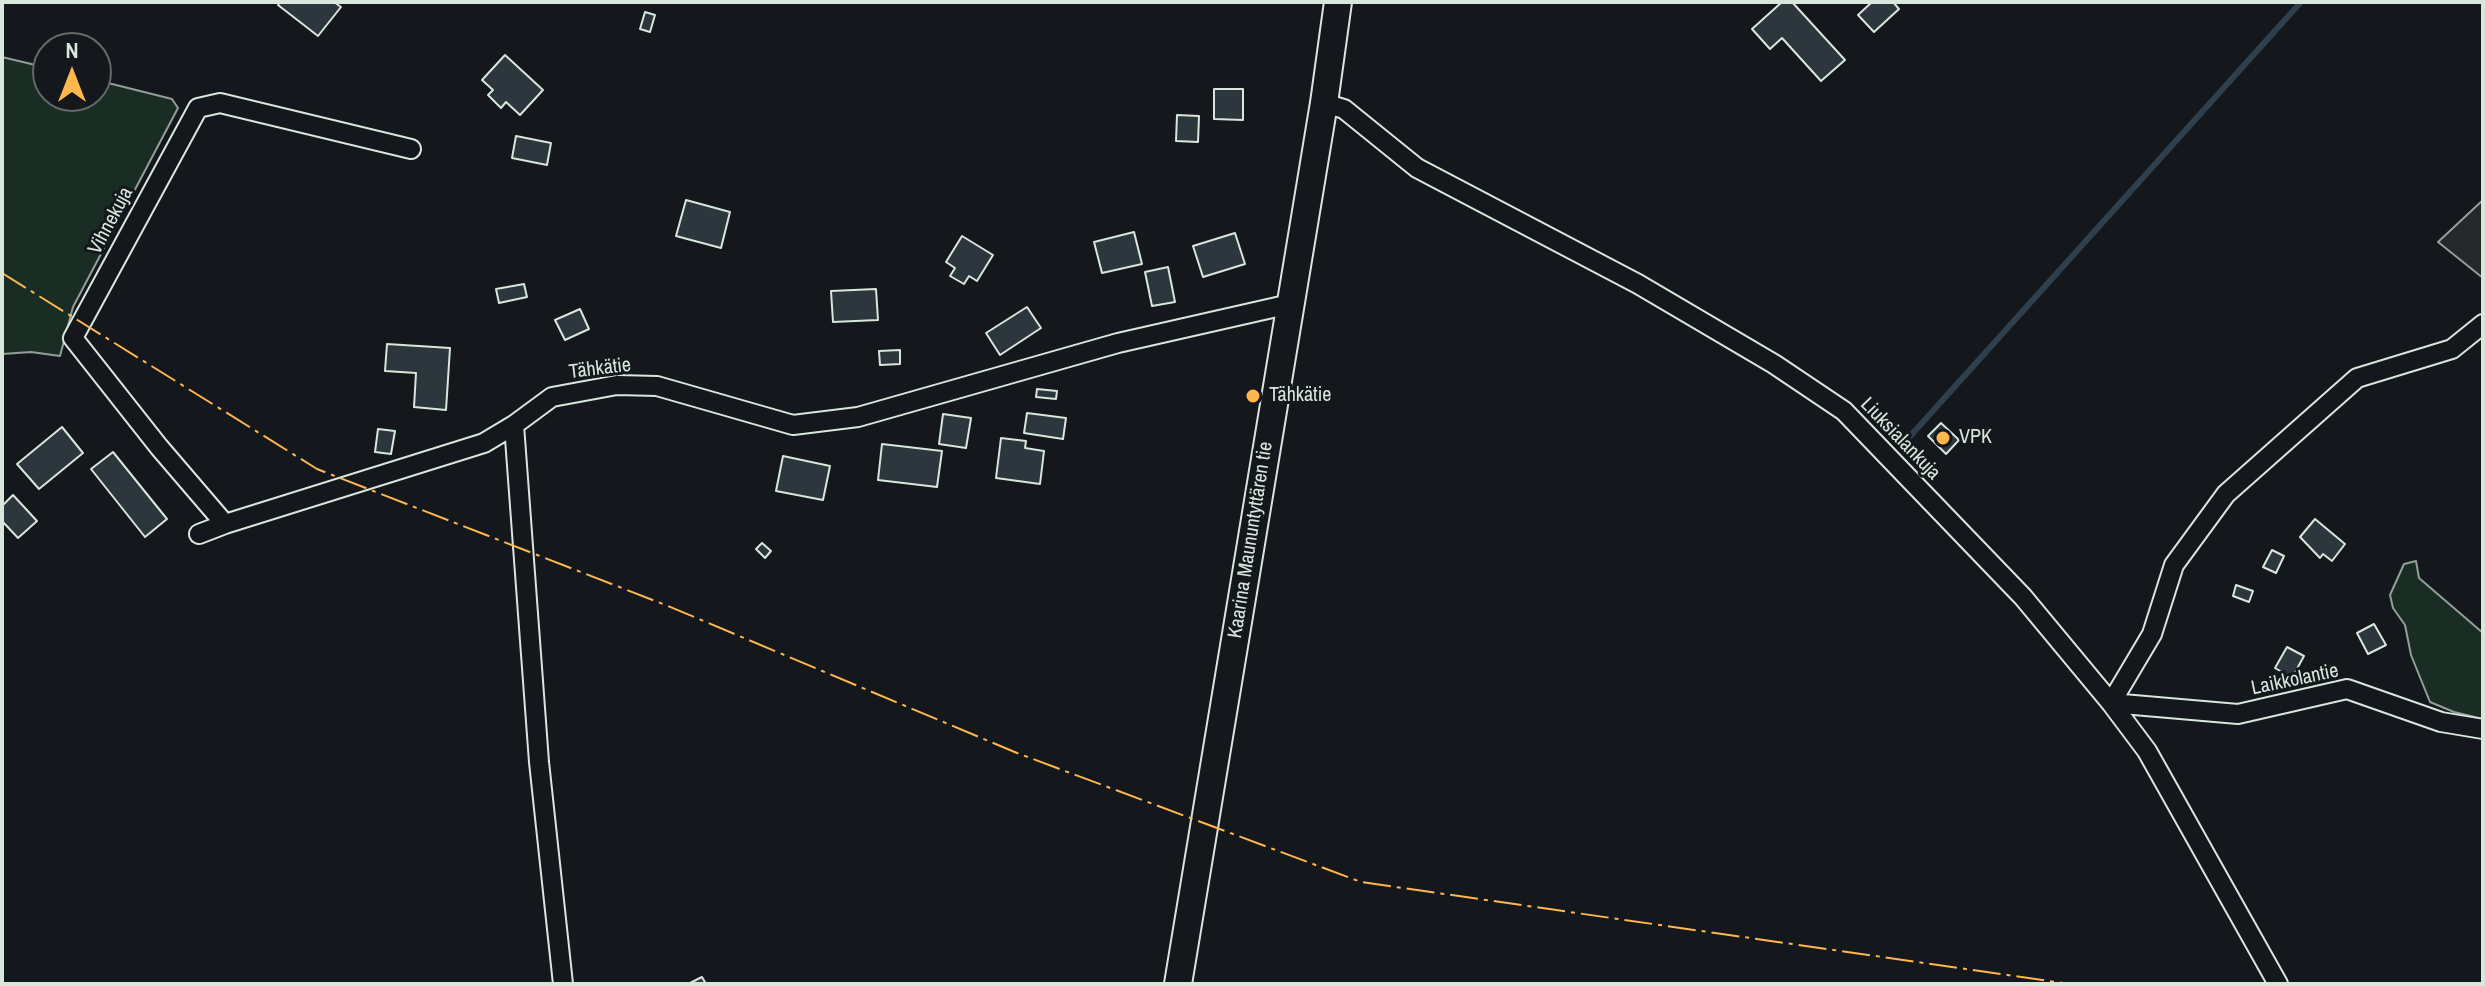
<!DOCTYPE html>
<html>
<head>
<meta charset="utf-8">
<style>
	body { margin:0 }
	#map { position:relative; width:2485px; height:986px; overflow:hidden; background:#14181c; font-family:"Archivo Narrow",sans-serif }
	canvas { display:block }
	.frame { position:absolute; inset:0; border:4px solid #d8e6dc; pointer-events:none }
	.north { position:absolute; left:32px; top:32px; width:80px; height:80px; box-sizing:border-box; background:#14181c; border:2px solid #626a69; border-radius:50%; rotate:0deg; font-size:22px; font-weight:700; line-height:32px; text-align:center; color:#d8e6dc }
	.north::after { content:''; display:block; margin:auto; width:28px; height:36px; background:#ffb74d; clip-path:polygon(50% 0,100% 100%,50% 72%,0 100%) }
</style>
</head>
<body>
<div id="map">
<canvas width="2485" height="986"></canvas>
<div class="frame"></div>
<div class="north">N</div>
</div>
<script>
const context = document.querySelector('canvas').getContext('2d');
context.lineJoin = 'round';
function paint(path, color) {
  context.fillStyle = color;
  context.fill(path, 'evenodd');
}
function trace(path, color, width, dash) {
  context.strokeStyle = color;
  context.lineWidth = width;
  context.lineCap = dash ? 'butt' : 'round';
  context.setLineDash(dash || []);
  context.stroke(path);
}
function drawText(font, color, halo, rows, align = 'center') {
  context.font = font + ' "Archivo Narrow",sans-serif';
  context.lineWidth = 6;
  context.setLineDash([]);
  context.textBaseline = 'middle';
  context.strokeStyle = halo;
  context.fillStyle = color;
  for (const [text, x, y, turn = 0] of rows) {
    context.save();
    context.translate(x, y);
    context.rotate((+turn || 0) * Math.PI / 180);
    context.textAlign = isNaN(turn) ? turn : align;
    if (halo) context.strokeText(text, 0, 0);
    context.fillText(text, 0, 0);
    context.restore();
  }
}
const green = new Path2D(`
	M2,57L48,68V96H96V80L172,99L178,108L73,307L60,356L31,352L2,354Z
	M2416,561L2419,578L2483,633V719L2454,712L2430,702L2411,655L2405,625L2393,608L2390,595L2404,564Z`);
paint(green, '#1a2d24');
trace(green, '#939e99', 2);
const parking = new Path2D(`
	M2483,200V278L2438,242Z`);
paint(parking, '#24282b');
trace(parking, '#939e99', 2);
trace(new Path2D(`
	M1904,443L2301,2`), '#2f3f4d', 6);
const building = new Path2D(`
	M280,2H334L341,7L318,36L278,5Z
	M1782,2H1792L1845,60L1821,81L1782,38L1770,49L1752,29Z
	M1872,2H1893L1899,9L1874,32L1858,15Z
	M645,12L655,15L650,32L640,29Z
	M505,55L543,90L520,115L506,102L501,108L488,95L493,90L482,80Z
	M1214,89H1243V120L1214,119Z
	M1177,115L1199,116L1198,142L1176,141Z
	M516,136L551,143L547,165L512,158Z
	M686,200L730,212L721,248L676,236Z
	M1134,232L1142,264L1102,273L1094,242Z
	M1235,233L1245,264L1203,277L1193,246Z
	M962,236L993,255L977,281L969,276L964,284L950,276L955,268L946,262Z
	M1168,267L1175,302L1152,306L1145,272Z
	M524,284L527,297L499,303L496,289Z
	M876,289L878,320L833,322L831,291Z
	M1027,307L1041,328L1000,355L986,333Z
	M580,309L589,329L565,340L555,320Z
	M387,344L450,348L446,410L414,407L416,373L385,371Z
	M900,350V364L880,365L879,351Z
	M1037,389L1057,391L1056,399L1036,397Z
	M1027,413L1066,418L1063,439L1024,433Z
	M943,414L971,418L966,448L939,444Z
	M1941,423L1959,440L1946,454L1928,436Z
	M62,427L83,453L39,489L17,464Z
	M378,429L395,431L391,454L375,452Z
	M1001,438L1026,441L1025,448L1044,451L1040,484L996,478Z
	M882,444L942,451L937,487L878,480Z
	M113,452L167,519L145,537L91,469Z
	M783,456L830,466L823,500L776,491Z
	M13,495L37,521L18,538L2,521V506Z
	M2315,519L2345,544L2332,561L2323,554L2320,558L2300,537Z
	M762,543L771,551L765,558L756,549Z
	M2272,550L2284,556L2276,573L2263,567Z
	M2236,585L2253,591L2249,602L2233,596Z
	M2374,624L2386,645L2368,654L2357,633Z
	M2287,647L2304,656L2292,678L2275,668Z
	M702,977L706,984H688Z`);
paint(building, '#2c363c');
trace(building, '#d8e6dc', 2);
const street = new Path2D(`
	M1324,103L1344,109L1417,168L1638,284L1774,364L1844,411L2023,597L2111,703L2147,751L2278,984
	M411,149L220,103L198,108L73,338L159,447L225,524L484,443L514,425
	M2483,324L2452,349L2357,378L2226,494L2174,565L2152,634L2111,703L2238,714L2347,689L2441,722L2483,729
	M199,534L225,524
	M563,984L539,762L514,425L552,397L617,385L657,386L793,425L858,417L1118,343L1290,304`);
const secondary = new Path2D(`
	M1178,984L1324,103L1338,2`);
trace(street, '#d8e6dc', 22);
trace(secondary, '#d8e6dc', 30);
trace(street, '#14181c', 18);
trace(secondary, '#14181c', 26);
trace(new Path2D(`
	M2,273L317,469L668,606L1017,753L1361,882L2070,984`), '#ffb74d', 2, [28, 6, 4, 6]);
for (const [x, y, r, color] of [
	[1253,396,8,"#ffb74d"],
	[1943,438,8,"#ffb74d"]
]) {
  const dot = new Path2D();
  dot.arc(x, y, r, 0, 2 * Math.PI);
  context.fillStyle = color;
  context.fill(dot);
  trace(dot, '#14181c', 3);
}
drawText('20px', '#d8e6dc', '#14181c', [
	["Vihnekuja",111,221,-62],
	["Tähkätie",600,369,-7],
	["Liuksialankuja",1900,439,46],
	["Kaarina Maununtyttären tie",1251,540,-81],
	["Laikkolantie",2295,680,-12]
]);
drawText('20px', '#d8e6dc', '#14181c', [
	["Tähkätie",1269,396],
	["VPK",1959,438]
], 'left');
</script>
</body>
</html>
